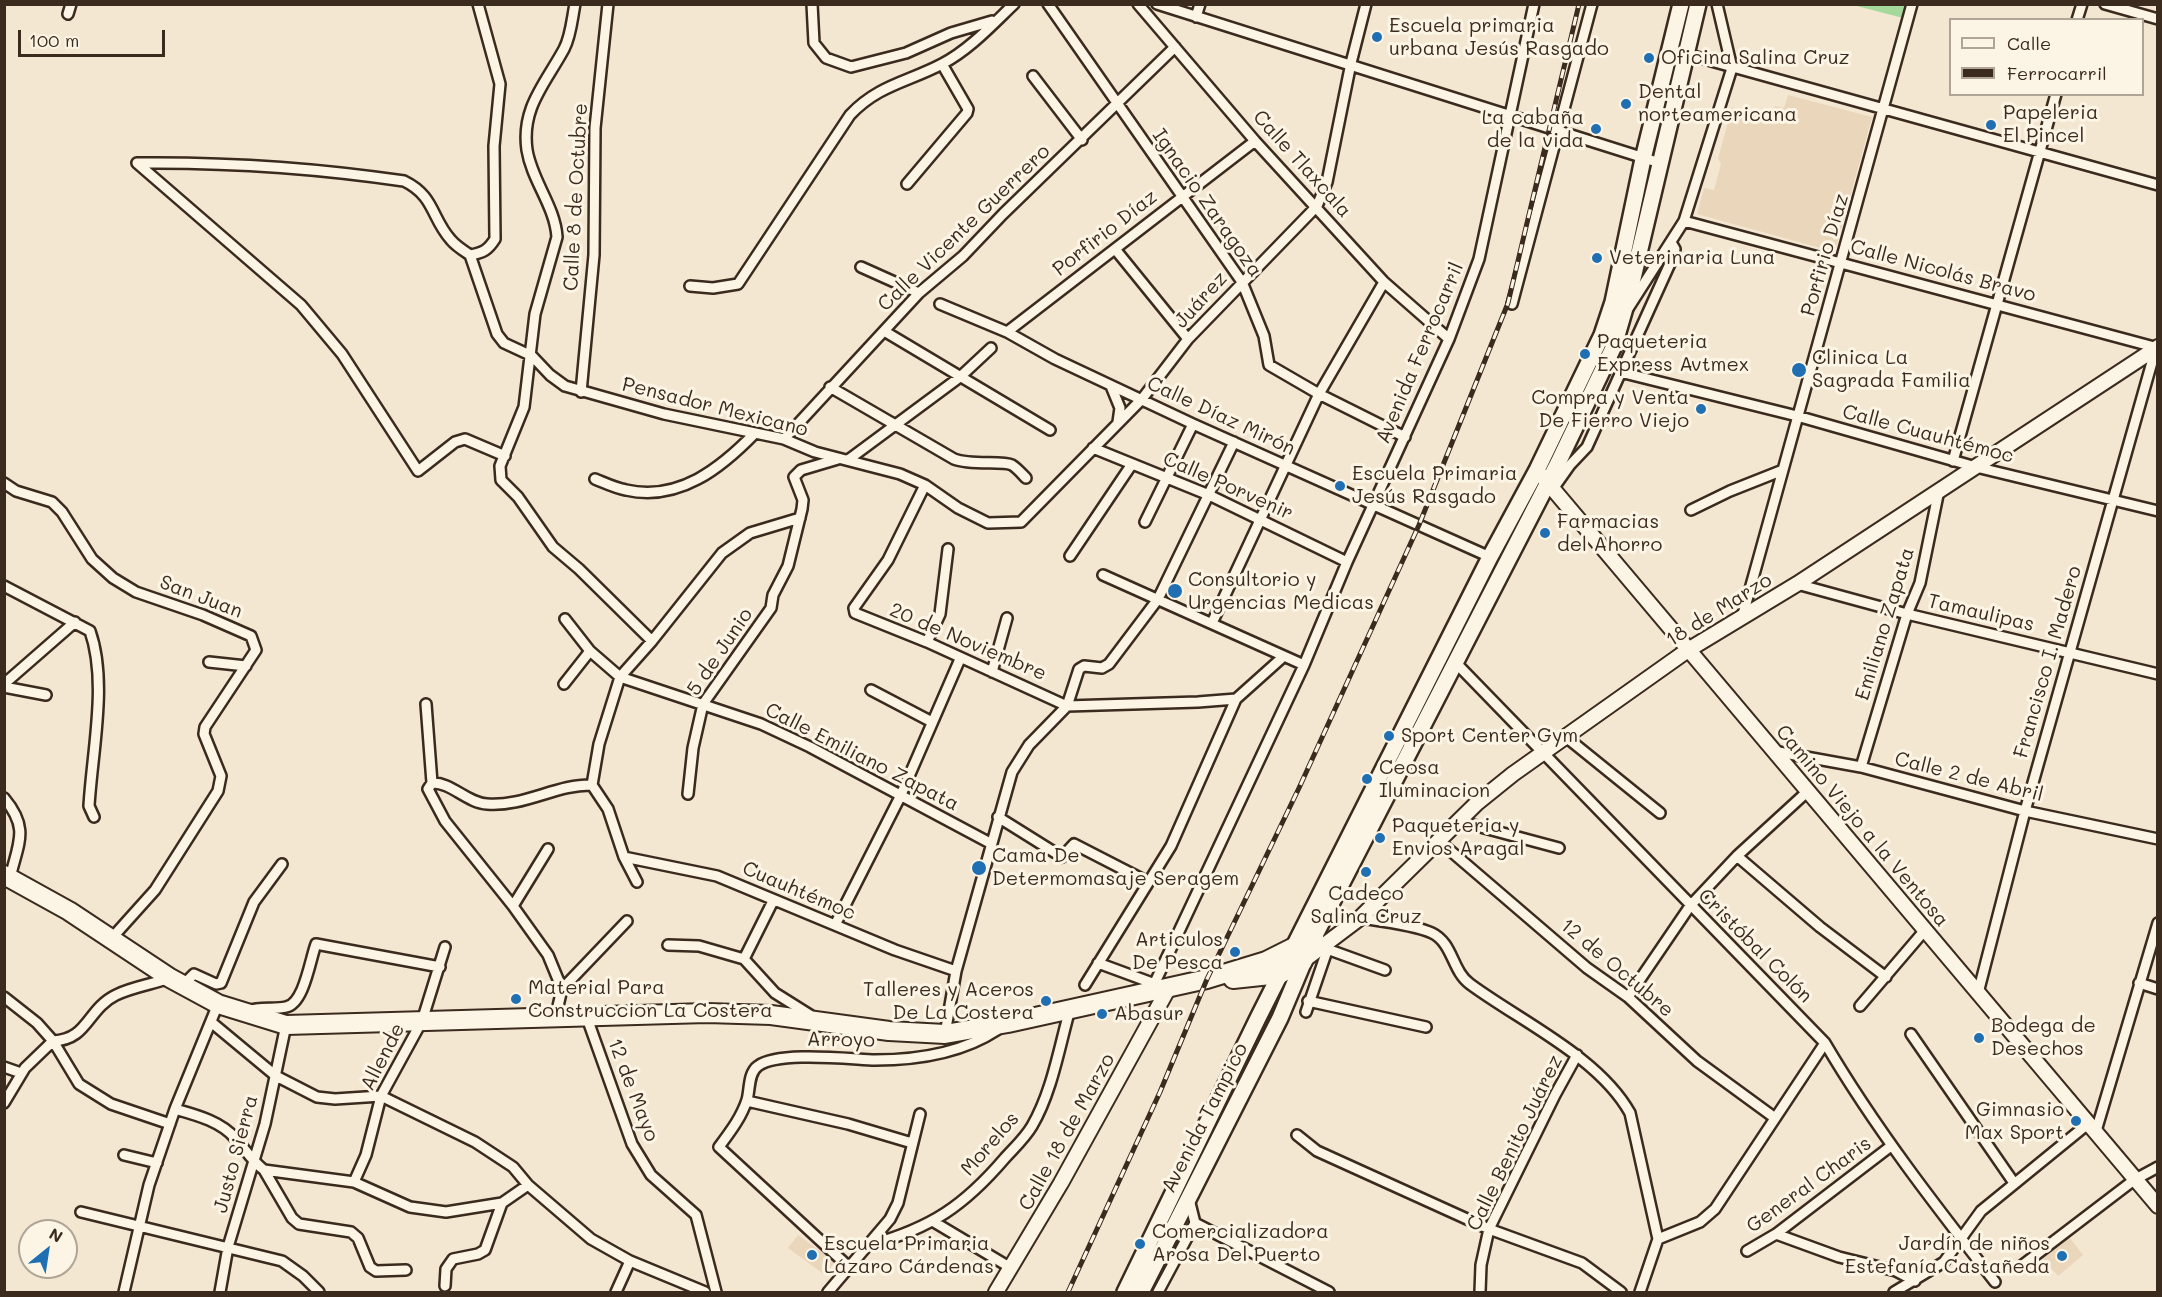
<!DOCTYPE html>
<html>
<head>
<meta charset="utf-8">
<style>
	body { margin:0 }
	#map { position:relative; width:2162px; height:1297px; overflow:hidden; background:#f4e7d2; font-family:Mali,sans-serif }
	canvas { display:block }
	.frame { position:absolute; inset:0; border:6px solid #3b2a1e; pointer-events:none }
	.legend { position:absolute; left:1949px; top:18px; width:195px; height:78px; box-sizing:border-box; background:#fcf5e5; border:2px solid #afa495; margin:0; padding:8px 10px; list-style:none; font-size:18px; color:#3b2a1e }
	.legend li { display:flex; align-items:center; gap:12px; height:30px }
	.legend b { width:30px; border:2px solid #afa495 }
	.north { position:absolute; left:18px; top:1219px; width:60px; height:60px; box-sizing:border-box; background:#fcf5e5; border:2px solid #afa495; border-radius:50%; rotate:30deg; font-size:16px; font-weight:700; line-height:24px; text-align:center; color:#3b2a1e }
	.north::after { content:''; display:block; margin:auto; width:21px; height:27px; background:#1f6fb2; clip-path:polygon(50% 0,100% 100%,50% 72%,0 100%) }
	.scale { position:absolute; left:18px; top:30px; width:147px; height:27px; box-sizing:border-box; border:3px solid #3b2a1e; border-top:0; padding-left:8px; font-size:18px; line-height:21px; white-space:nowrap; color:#3b2a1e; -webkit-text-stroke:4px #fcf5e5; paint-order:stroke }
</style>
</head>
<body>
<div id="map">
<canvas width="2162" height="1297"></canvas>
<div class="frame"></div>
<ul class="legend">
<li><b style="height:8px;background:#fcf5e5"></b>Calle</li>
<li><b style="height:8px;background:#3b2a1e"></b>Ferrocarril</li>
</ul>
<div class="north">N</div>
<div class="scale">100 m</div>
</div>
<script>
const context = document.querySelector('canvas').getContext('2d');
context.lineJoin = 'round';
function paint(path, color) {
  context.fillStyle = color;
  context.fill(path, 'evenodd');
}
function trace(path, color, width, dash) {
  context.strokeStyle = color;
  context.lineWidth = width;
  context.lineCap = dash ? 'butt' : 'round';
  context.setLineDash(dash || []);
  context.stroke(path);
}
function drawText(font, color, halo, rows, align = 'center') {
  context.font = font + ' Mali,sans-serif';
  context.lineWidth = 6;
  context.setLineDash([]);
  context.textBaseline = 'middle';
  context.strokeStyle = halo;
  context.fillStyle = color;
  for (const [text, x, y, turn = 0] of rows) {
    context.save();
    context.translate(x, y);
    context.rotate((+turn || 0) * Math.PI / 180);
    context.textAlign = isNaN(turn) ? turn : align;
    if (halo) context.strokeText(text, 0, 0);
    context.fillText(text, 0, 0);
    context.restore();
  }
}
paint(new Path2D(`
	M1788,95L1872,117L1835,252L1697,214L1704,188L1714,190L1721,164L1718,159L1732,107L1772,118L1775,106L1784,108Z
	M798,1235L835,1262L825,1275L788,1248Z
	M2069,1237L2083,1255L2058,1276L2042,1258Z`), '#ead6bb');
paint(new Path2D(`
	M1853,5H1906L1903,18Z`), '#a4d99b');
const street = new Path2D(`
	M575,4C572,19 571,36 564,49C545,84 521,108 527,150C532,181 555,206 557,237L535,314L524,407L500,466L501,480L518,497L553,547L579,569L652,641
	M812,4L814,43L826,58L851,67L906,53L951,33L992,21
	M1048,4L1242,282L1264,336L1269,365L1319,394L1405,437
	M1138,4L1255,141L1384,282L1449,339
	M1157,4L1660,163
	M2105,4L2158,19
	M68,14L71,4
	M1196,17L1200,4
	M2077,20L2082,4
	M1686,54L2158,185
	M1033,76L1082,140
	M137,163C226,162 316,168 404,181C435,196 431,218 451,240C456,246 464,251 470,255C483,253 488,250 495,239L494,146L500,84L478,4
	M137,163L301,305L342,354L418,471L455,442L465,439L505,456
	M907,184L967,113L968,109L942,64
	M1684,221L2158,348
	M1115,249L1188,339
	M470,255L497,334L504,343L532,356L550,375L565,386L664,414L784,439L815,452L900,474L925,485L958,508L988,523L1021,522L1142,399L1188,339L1317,206L1327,182L1351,63L1366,4
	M861,267L919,293
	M690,286L713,288L738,284L850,115C878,85 908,82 942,64C969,50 992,25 1014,4
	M940,304L1007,332L1055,359L1193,424L1490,557
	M1512,304L1592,4
	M1629,307L1684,221L1732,68L1717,4
	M884,331L1050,430
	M1007,332L1255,141
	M1620,372L1797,416L1976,467L2158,511
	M1111,386L1120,408L1118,422
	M830,387L954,459C972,466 1002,460 1012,465C1017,468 1022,474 1026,478
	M581,392L594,255L595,128L608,4
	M784,439L919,293L963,256L1003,214L1175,47
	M1093,448L1209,495L1347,562
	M848,460L960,377L991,348
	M1953,461L2056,94
	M595,479C605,483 615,488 626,490C679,502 721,468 755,433
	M4,483L16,491L52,502L62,512L92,559L113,578L136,592L203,615L251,636L256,650L205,727L204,734L221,776L218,791L155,890L111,939
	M925,485L888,560L854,608L855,613L927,642L1067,706L1198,702L1236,699
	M1553,489L1570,465L1587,447L1673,257L1675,249L1672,244
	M1691,510L1730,491L1783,470
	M1145,522L1193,424
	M1070,556L1132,464
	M1103,575L1304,665
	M1797,584L1907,614L2158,674
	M4,586L90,631C108,682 92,752 89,806L94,817
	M1742,618L1912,4
	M565,619L590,651L620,677L761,724L810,747L990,843
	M1212,623L1319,394L1384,282
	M927,642L940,614L948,549
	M209,662L246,666
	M1455,662L1825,1043C1875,1128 1935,1205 1995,1282
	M992,672L1007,618
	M4,684L75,622
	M564,684L590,651
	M4,687L46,695
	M871,690L932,722
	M426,704L432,783L428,789L445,821L513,906L548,955L562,989L555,1019
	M1566,737L1660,813
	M1773,751L1861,767L2025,811L2158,839
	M1861,767L1907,614L1920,583L1939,490
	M432,783C451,782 467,803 487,804C524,807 557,784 592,785L608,809L624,857L637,882
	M592,785L599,744L620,677L652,641L722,553L750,533L800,518
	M688,794L693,748L703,704L771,608L773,595L788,566L802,509L803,500L794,477L801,470L838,459
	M4,798C30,829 18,843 10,878
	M998,817L1062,857L1074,844L1148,882
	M1458,821L1559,848
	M1439,841L1587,968L1628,997L1697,1061L1775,1118
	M1737,856L1820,927L1886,977
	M624,857L717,876L895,950L956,971
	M513,906L548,849
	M1360,918C1380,921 1415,925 1432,933C1453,943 1452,971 1470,984C1520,1021 1599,1057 1630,1113L1658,1239L1640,1292
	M835,925L900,797L960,659
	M668,945L699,946L744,959L775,993L810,1015
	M1327,949L1385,970
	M744,959L773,901
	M1098,963L1155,984
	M2139,983L2158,989
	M183,985L194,974L216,984L221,983L254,902L282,864
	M1085,985L1171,846L1236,699L1284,656
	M562,989L627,921
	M1151,991L1304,665L1347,562L1449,339L1479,259L1534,4
	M1978,993L2025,811L2156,348
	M4,997L37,1023L53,1041L79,1084L111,1104L170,1124
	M1628,997L1690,906L1737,856L1808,791
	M1308,1001L1426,1027
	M1860,1006L1925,930
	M248,1011C261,1006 273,1010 286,1007C304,1004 310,960 316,944L440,967
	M1306,1012L1330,942
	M587,1018L632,1144L651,1175L696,1215L716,1292
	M211,1022L276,1076L317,1097L335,1099L381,1096L475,1142L513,1167L528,1185L591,1239L630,1261L705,1292
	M945,1034L956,971L1012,772L1029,745L1067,706L1079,669L1084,666L1102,668L1109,664L1158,599L1234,442
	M1911,1034L2014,1183
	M4,1067L21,1073
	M747,1101L848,1124L912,1143
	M4,1103L25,1068L53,1041C88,1040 87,1009 116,995C132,987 153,984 170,978
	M175,1109C196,1115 220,1121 235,1138C245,1149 252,1161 264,1170L354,1182L410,1207L446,1212L502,1203L528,1185
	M2096,1131L2158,923
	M1297,1135L1317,1151L1489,1229L1582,1263L1621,1292
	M124,1155L157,1163
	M264,1170L292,1218L299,1224L351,1232L358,1238L370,1267L376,1271L406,1270
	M354,1182L366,1155L381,1096L422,1021L445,947
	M81,1212L282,1261L303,1276L319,1292
	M934,1222L1011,1268
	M1195,1223L1329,1292
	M1776,1234L1839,1257L1896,1271L1915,1281
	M1658,1239L1700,1222L1715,1209L1825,1043
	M870,1245C931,1228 964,1206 1005,1158C1014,1148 1025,1138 1032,1126C1052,1092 1059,1048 1070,1009
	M1747,1251L1776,1234L1891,1146
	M2020,1267L2134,1180L2158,1167
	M850,1268L719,1147C730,1132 741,1118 747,1100C750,1090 748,1073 758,1066C778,1051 848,1059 875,1060C917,1060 962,1053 997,1030
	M445,1286L446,1269L453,1259L478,1254L485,1250L502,1203
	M124,1292L149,1185L175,1109L218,1004
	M220,1292L228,1247L265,1124L286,1025
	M616,1292L630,1261
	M828,1292L890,1219L898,1203L920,1114
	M1158,1292L1195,1223L1189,1199
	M1480,1292L1481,1265L1489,1229L1555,1095L1577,1055
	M1894,1292L1944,1262L1981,1211L2089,1123`);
const secondary = new Path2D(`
	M1542,476L2158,1206
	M1303,961L1360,918L1477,803L1513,774L1688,650L1797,584L2158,347
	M996,1292L1061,1183L1168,989`);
const primary = new Path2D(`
	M1125,1292L1258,1018L1490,557L1537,470L1602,335L1613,302L1643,159L1681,4
	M1141,1292L1280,1018L1314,937L1558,463L1614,346L1630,291L1698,4`);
const highway = new Path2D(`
	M4,875L69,911L170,978L218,1004L286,1025L707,1013L771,1015L889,1031L945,1034L1008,1023L1207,979L1266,961L1314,937
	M1233,979L1280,974L1303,961`);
trace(street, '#3b2a1e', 14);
trace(secondary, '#3b2a1e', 18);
trace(primary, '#3b2a1e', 20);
trace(highway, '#3b2a1e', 22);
trace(street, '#fcf5e5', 9);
trace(secondary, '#fcf5e5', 14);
trace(primary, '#fcf5e5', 15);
trace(highway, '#fcf5e5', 18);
const rail = new Path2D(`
	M1068,1292L1160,1092L1207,979L1299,788L1419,525L1508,303L1579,4`);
trace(rail, '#3b2a1e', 5);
trace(rail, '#fcf5e5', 3, [9]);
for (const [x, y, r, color] of [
	[1377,37,6,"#1f6fb2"],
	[1649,58,6,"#1f6fb2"],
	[1626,104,6,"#1f6fb2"],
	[1991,125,6,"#1f6fb2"],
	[1596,129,6,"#1f6fb2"],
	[1597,258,6,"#1f6fb2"],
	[1585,354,6,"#1f6fb2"],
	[1799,370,8,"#1f6fb2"],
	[1701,409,6,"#1f6fb2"],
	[1340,486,6,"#1f6fb2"],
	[1545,533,6,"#1f6fb2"],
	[1175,591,8,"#1f6fb2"],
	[1389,736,6,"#1f6fb2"],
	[1367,779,6,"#1f6fb2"],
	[1380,838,6,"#1f6fb2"],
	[979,868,8,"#1f6fb2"],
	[1366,872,6,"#1f6fb2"],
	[1235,952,6,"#1f6fb2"],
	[516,999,6,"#1f6fb2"],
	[1046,1001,6,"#1f6fb2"],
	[1102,1014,6,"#1f6fb2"],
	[1979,1038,6,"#1f6fb2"],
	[2076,1121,6,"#1f6fb2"],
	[1140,1244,6,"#1f6fb2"],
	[812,1255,6,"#1f6fb2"],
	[2062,1256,6,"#1f6fb2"]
]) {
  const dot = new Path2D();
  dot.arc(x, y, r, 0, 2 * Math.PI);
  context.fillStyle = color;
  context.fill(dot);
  trace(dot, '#fcf5e5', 2);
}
drawText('20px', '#3b2a1e', '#fcf5e5', [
	["Escuela primaria",1389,26],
	["urbana Jesús Rasgado",1389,49],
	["Oficina Salina Cruz",1661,58],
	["Dental",1638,92],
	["norteamericana",1638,115],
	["Papeleria",2003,113],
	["El Pincel",2003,136],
	["La cabaña",1584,118,"right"],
	["de la vida",1584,141,"right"],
	["Veterinaria Luna",1609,258],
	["Paqueteria",1597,342],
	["Express Avtmex",1597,365],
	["Clinica La",1812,358],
	["Sagrada Familia",1812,381],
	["Compra y Venta",1689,398,"right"],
	["De Fierro Viejo",1689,421,"right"],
	["Escuela Primaria",1352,474],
	["Jesús Rasgado",1352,497],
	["Farmacias",1557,522],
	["del Ahorro",1557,545],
	["Consultorio y",1188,580],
	["Urgencias Medicas",1188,603],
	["Sport Center Gym",1401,736],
	["Ceosa",1379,768],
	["Iluminacion",1379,791],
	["Paqueteria y",1392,826],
	["Envios Aragal",1392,849],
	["Cama De",992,856],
	["Determomasaje Seragem",992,879],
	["Cadeco",1366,894,"center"],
	["Salina Cruz",1366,917,"center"],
	["Articulos",1223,940,"right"],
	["De Pesca",1223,963,"right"],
	["Material Para",528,988],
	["Construccion La Costera",528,1011],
	["Talleres y Aceros",1034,990,"right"],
	["De La Costera",1034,1013,"right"],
	["Abasur",1114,1014],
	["Bodega de",1991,1026],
	["Desechos",1991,1049],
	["Gimnasio",2064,1110,"right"],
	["Max Sport",2064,1133,"right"],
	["Comercializadora",1152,1232],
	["Arosa Del Puerto",1152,1255],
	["Escuela Primaria",824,1244],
	["Lázaro Cárdenas",824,1267],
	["Jardín de niños",2050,1244,"right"],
	["Estefanía Castañeda",2050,1267,"right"]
], 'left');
drawText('20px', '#3b2a1e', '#fcf5e5', [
	["Calle Tlaxcala",1302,164,48],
	["Calle 8 de Octubre",576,197,-87],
	["Ignacio Zaragoza",1207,203,55],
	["Calle Vicente Guerrero",964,228,-44],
	["Porfirio Díaz",1105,233,-38],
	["Porfirio Díaz",1825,255,-74],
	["Calle Nicolás Bravo",1943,271,15],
	["Juárez",1201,300,-48],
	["Avenida Ferrocarril",1420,353,-67],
	["Pensador Mexicano",715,407,14],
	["Calle Díaz Mirón",1221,416,25],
	["Calle Cuauhtémoc",1928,434,15],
	["Calle Porvenir",1228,486,24],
	["San Juan",201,597,21],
	["18 de Marzo",1719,610,-32],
	["Tamaulipas",1981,613,13],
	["Emiliano Zapata",1885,624,-73],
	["20 de Noviembre",968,642,23],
	["5 de Junio",720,652,-56],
	["Francisco I. Madero",2048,662,-74],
	["Calle Emiliano Zapata",862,757,27],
	["Calle 2 de Abril",1969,777,14],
	["Camino Viejo a la Ventosa",1862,826,50],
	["Cuauhtémoc",799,891,23],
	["Cristóbal Colón",1755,946,45],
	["12 de Octubre",1617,968,40],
	["Arroyo",841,1040,1],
	["Allende",383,1057,-63],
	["12 de Mayo",633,1090,69],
	["Avenida Tampico",1205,1118,-63],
	["Calle 18 de Marzo",1067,1132,-61],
	["Calle Benito Juárez",1515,1143,-64],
	["Morelos",990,1144,-49],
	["Justo Sierra",236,1154,-75],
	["General Charis",1809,1185,-36]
]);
</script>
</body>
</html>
